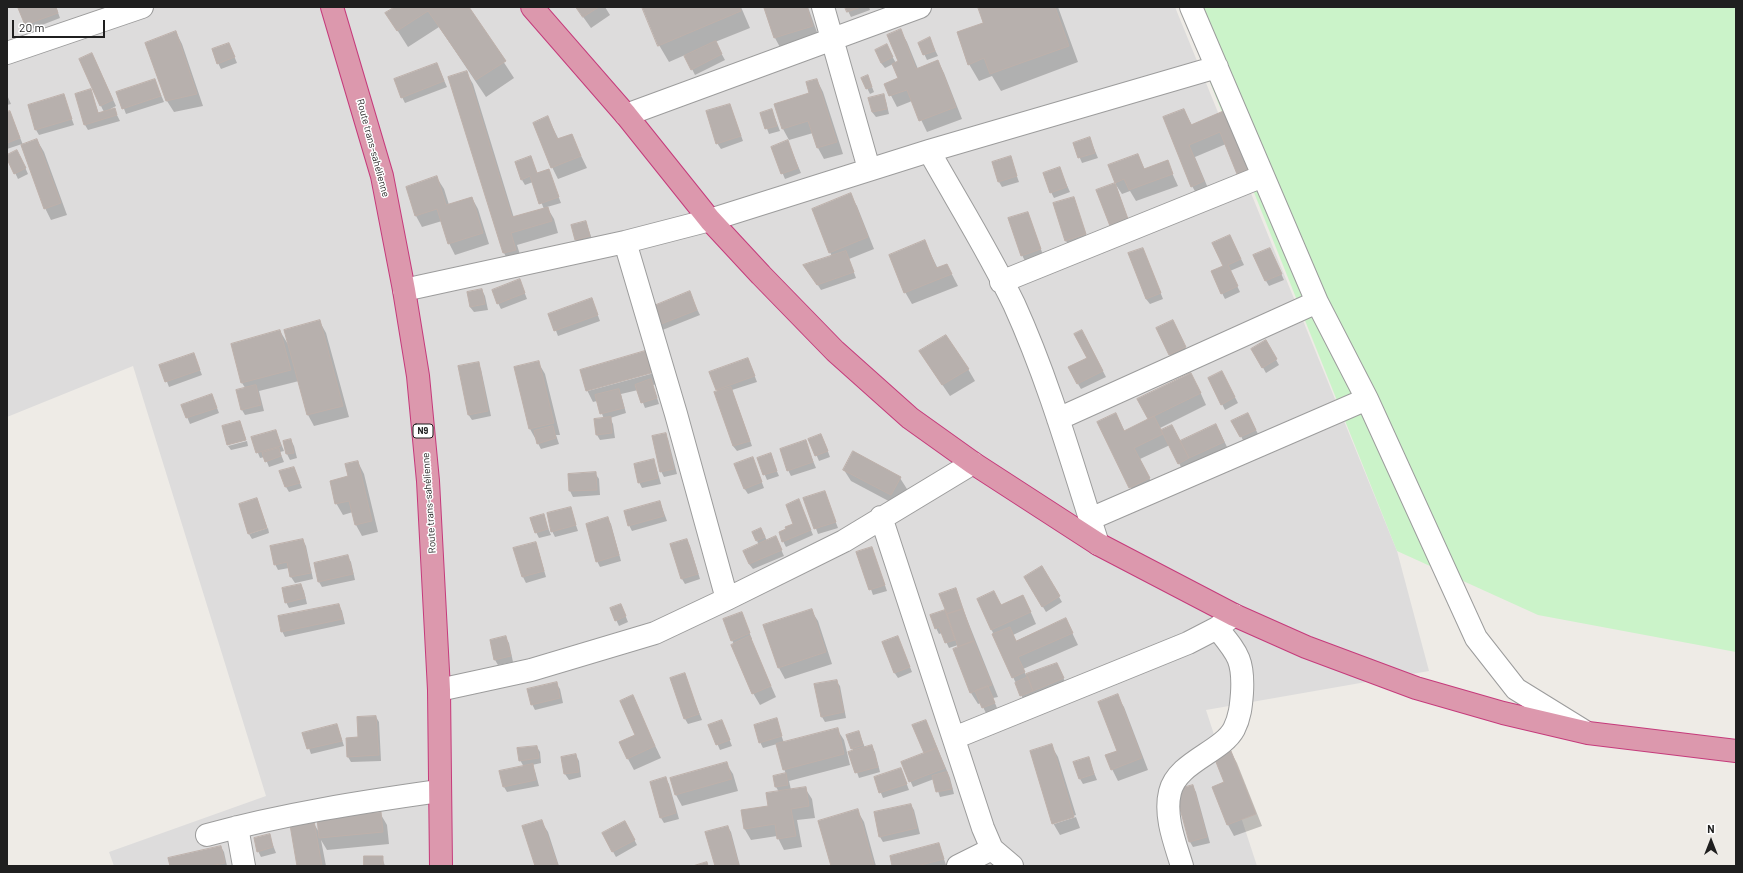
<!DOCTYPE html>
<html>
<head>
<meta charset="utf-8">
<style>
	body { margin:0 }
	#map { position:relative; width:1743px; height:873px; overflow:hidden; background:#eeebe6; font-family:Barlow,sans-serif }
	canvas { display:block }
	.frame { position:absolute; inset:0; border:8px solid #1f1f1f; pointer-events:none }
	.north { position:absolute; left:1691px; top:821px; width:40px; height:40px; -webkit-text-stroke:3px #fff; paint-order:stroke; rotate:0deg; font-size:11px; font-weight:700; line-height:16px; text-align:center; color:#1f1f1f }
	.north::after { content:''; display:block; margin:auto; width:14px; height:18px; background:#1f1f1f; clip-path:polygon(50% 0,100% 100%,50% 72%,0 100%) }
	.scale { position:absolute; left:12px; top:20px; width:93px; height:18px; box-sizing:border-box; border:2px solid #1f1f1f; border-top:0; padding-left:5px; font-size:12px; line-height:14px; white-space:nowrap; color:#1f1f1f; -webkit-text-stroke:3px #fff; paint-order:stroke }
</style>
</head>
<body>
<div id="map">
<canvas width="1743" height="873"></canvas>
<div class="frame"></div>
<div class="north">N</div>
<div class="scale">20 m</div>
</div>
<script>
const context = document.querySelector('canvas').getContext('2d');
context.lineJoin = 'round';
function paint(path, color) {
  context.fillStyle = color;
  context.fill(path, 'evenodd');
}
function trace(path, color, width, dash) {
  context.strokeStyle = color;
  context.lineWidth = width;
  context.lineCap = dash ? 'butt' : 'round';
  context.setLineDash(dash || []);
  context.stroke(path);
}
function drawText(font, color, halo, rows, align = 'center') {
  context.font = font + ' Barlow,sans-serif';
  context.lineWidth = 3;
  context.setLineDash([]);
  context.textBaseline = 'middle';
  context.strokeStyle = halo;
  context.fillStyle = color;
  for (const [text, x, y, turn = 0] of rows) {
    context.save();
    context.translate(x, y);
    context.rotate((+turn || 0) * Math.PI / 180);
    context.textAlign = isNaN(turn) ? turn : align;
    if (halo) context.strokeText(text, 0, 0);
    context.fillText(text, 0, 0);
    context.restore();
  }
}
paint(new Path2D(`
	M7,7H1175L1397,551L1429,671L1206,710L1257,866H114L109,852L266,796L133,366L7,417Z`), '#dddcdc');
paint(new Path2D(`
	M1180,7H1736V652L1538,615L1397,551Z`), '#cbf3c9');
paint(new Path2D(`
	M24,7H56L60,18L29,30L26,25Z
	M396,7H468L514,78L486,97L439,27L408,47L387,14Z
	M576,7H605L610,15L591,28Z
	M643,7H741L750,28L715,42L725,60L695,75L685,55L669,62L659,45Z
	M770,7H808L819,38L781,49L775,38L765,9Z
	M846,7H869L870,10L851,17Z
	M979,7H1058L1078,62L1001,91L992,76L979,81L969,64L985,23Z
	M900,30L907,42L918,69L938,61L944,73L962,119L927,132L912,101L897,107L885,84L899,79L893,64L885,68L881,63L889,51L896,63L899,62Z
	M176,32L182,44L203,106L174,112L167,101Z
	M919,43L932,44L938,56L927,60Z
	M229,44L237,63L221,69L218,63Z
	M95,60L116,106L105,112L114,109L120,121L88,130L85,125L76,94L90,90L99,114L104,112L101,106Z
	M437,64L447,87L405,103L402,97Z
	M466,72L473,84L514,218L544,209L533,182L525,185L522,180L533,163L537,174L548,170L561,203L547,207L554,219L558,233L517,245L522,261L510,264L504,253L449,78Z
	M862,78L870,82L874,92L870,94Z
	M817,80L823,92L843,154L824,159L818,148L813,133L789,140L783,129L811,93Z
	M155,81L164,102L126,114L118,93Z
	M7,95L11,104L7,105Z
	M63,95L74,125L39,135L36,130L29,105Z
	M883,95L886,101L889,114L876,117L872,112Z
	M730,105L743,141L721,149L717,143Z
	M772,110L780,131L769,134L761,113Z
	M1184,110L1192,125L1227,110L1258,179L1245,185L1238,173L1226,144L1195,157L1210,193L1199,198L1192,186Z
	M10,112L23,145L37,140L44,152L67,215L51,220L45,208L22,144L7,149V114Z
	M548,118L559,140L571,135L587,168L558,179L552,167Z
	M1090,139L1098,158L1082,163L1074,144Z
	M790,147L801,173L785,179L772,148Z
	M1138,155L1145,170L1167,162L1178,186L1136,201L1130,191L1122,194L1116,185L1130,225L1114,231L1098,190L1116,184L1110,166Z
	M7,156H20L28,174L18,179Z
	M1010,157L1019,182L1002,187L999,182Z
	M1059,168L1070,192L1054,198L1051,192Z
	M437,178L444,189L449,205L472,198L478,209L489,244L455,255L449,243L442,221L422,227L416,216L407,187Z
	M850,195L857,206L874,249L849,259L856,278L821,290L808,270L832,257L830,252Z
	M1073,198L1088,240L1069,246L1066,241Z
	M1028,213L1043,255L1025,261L1022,255Z
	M586,222L593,242L579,246L576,240L572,225Z
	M1230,236L1244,265L1230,271L1240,292L1225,299L1222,293Z
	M925,242L938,269L947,265L958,286L912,304L905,292Z
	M1143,249L1163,299L1150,304L1146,299Z
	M1270,249L1284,280L1269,286L1266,281Z
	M522,286L527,299L501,309L498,303Z
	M482,290L485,296L488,310L474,312L470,307Z
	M689,293L700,315L660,331L650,308Z
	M592,300L600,321L558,336L550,315Z
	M320,322L326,333L349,417L314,426L308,415L299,381L259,391L264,411L245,415L242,410L237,391L246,389L242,383L280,331L289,346Z
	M1175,327L1188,353L1173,360L1170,354Z
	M1085,336L1106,377L1081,389L1078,384L1088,358Z
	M1266,342L1279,365L1266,373L1253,350Z
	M645,352L653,371L588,389V391L654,373L657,384L653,385L659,404L645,408L638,390L621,394L626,413L610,418L613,424L615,438L600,440L597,435L595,420L604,419L597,401L593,402L587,390L581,370Z
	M920,352L968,369L975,381L950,396Z
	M748,359L757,382L732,390L752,446L737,451L733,446L717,389Z
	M196,360L202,375L169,387L161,366Z
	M538,362L545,374L560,435H556L559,444L541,449L530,429L515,367Z
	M478,363L481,369L491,416L472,420L468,414Z
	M1225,378L1238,403L1225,410L1222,404Z
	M1197,385L1206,405L1160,428L1161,431L1180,442L1219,430L1227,447L1182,469L1170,445L1140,459L1155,490L1137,499L1098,422L1116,414L1125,432L1149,420L1139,400Z
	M212,395L219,413L190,424L182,405Z
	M1251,420L1259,436L1244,442L1233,421Z
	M240,422L246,439L228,444Z
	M276,431L284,451L280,452L284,462L269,467L265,457L260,458L252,438Z
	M665,434L668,439L677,474L664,477L661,471Z
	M291,440L294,446L297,458L290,460L287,454L284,441Z
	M810,440L824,441L830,457L819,461Z
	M247,441L248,446L231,450L228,446Z
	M805,441L816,468L791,476L788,470Z
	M770,455L779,476L767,480L758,459Z
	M653,461L656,466L661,484L642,488L639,482Z
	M358,462L364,474L378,532L362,536L356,525L353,512L343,515L336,503Z
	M755,464L764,488L748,494L744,488Z
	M294,468L302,488L289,492L286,487Z
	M844,470L900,478L907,489L898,506L851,481Z
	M595,473L599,479L600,495L573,497L570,491L569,475Z
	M824,492L838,528L818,534L805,499Z
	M257,500L267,527L248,533Z
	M660,502L667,521L632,531L629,525Z
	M801,506L813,535L786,547L783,541L787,530L795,524Z
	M570,508L578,531L555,537L552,531Z
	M543,516L551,535L539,538L536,532Z
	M608,519L611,524L621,561L600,567L597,561Z
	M268,528L269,533L252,539L249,534Z
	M764,534L767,541L778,543L784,556L753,569L749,564L759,545L757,541Z
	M303,540L306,546L313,579L295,583L291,577L289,568L278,570L275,564Z
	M687,540L690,546L700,579L685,584L682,579Z
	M535,543L538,549L546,577L526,583L523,577L514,549Z
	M872,548L887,591L873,595L858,553Z
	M348,557L351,562L355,580L322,587L319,582Z
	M1042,568L1062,602L1046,612L1025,577Z
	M301,585L304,591L307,604L289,608L286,602Z
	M955,589L998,697L993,698L997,708L986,713L981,703L978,704L971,693L954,649L959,647L958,645L949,648L942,633L939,634L936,628L932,615L946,610Z
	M994,593L1002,606L1029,608L1036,624L1013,635L1016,641L1066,620L1078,645L1023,669L1026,675L1057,664L1066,684L1024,701L978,600Z
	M339,605L342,611L345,624L285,637L282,631Z
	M621,605L628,622L619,626L611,609Z
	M811,610L818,621L832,664L785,679L779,668L764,626Z
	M744,619L752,639H750L776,697L760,705L753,693L732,640Z
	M506,638L509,643L513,662L498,665L495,660Z
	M900,643L912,672L898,678L894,672Z
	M684,675L702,720L688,724L685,719Z
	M836,681L840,686L846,718L825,722L822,717Z
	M556,683L560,689L563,703L535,710L532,704Z
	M1117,696L1124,707L1148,770L1118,781L1112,769L1118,751Z
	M632,697L661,758L634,770L628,759L636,735Z
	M376,717L379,722L381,761L351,762L348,757L359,738Z
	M776,720L784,743L837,729L844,740L850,765L789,781L791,790L805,788L812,799L815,818L797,820L802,847L784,850L777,836L751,840L744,828L769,807L779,792L776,787L774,777L786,774L784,769L777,744L763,748L760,742Z
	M722,721L732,746L720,750L709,725Z
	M926,721L950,778L954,794L940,797L934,779L913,787L902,762L926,753L913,726Z
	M337,725L344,746L311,754L304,734Z
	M859,732L865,748L872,746L875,752L880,772L859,778L850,753L853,751L848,736Z
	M1051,745L1058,757L1076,815L1054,822V824L1076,817L1080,828L1060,835L1053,823Z
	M537,747L540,752L541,763L532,765L535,771L539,786L507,792L504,787L524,767L520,760Z
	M1231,752L1237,763L1262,826L1234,836L1228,825L1213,788L1225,783Z
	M576,755L579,761L581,777L569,780L565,774L563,758Z
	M1088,758L1097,780L1083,784L1080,779Z
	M726,763L733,774L738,791L682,806L676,795L671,779Z
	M901,769L909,790L883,798L875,778Z
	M666,779L669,784L679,819L664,823L661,818Z
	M1193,786L1196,792L1210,843L1193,847L1190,842Z
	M911,805L914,810L920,834L883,842L880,837Z
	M857,810L864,822L876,866H832Z
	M380,813L387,825L389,844L327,850L321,840L326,866H298L313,822L320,834Z
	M541,821L548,832L559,866H536Z
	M625,822L637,845L616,857L603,834Z
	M728,827L731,832L740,866H716Z
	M269,835L276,853L261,857L258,851Z
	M939,844L946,865L941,866H893Z
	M221,847L224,852L227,866H171Z
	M382,857L385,866H365Z`), '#0003');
const building = new Path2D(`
	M21,7H56L58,13L25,25L18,8Z
	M395,7H469L506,61L476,80L428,11L397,31L385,13Z
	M576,7H599L583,17Z
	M642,7H739L741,11L658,46Z
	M767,7H807L813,26L774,38L764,8Z
	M845,7H861L847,12Z
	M978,7H1055L1069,46L990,74L984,58L968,65L957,32L983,23Z
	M901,29L916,69L938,60L956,107L919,121L907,90L889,96L884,84L898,78L892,64L898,61L887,35Z
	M176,31L197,94L166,101L145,43Z
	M930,37L935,51L923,55L918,43Z
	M716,41L722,54L691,70L684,56Z
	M229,43L235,57L217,64L212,49Z
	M887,44L893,57L881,63L875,50Z
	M92,53L113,100L100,106L79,59Z
	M437,63L444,81L401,98L394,79Z
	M467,71L512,217L548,207L552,221L511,233L516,250L503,253L448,77Z
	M868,75L872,87L866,89L861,78Z
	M155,79L161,96L122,109L116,92Z
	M817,79L837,142L817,148L808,121L782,129L774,104L809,93L806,82Z
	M91,89L98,113L115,108L117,115L84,125L75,94Z
	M64,94L72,119L35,130L28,105Z
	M884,94L887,109L872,112L868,98Z
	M730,104L741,136L716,144L706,111Z
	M772,109L777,126L765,129L760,113Z
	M1184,109L1191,125L1228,109L1252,168L1237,174L1220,132L1189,145L1204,181L1191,187L1163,117Z
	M10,111L20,138L7,143V112Z
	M548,116L557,139L572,134L581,156L551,168L533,123Z
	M1090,137L1095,153L1078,158L1073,143Z
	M37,139L61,203L44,209L21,145Z
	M788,140L798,168L781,174L771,147Z
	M17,150L26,168L14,174L7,159V155Z
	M1138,154L1144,169L1168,160L1173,174L1129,190L1124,179L1115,183L1108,165Z
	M531,156L537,173L549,169L559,197L539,204L530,176L521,180L515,162Z
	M1011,156L1017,176L998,182L992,162Z
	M1060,167L1067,187L1050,193L1043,173Z
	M437,176L446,205L472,197L483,233L448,244L437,209L415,216L406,187Z
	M1115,183L1128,219L1110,226L1096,190Z
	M851,193L868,237L829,253L812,209Z
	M1074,197L1086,234L1065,241L1053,203Z
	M1028,212L1041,249L1021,256L1008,218Z
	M586,221L590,236L575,240L571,225Z
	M1230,235L1241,259L1228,265L1238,286L1221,294L1211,271L1223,266L1212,243Z
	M925,240L936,268L947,264L952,274L904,293L889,255Z
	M1143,248L1161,293L1146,299L1128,253Z
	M1270,248L1282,274L1265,281L1253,255Z
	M846,251L854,272L817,285L803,265Z
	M520,279L525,293L497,304L492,290Z
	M482,289L485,304L470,307L467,292Z
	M690,291L697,310L656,326L649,308Z
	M592,298L598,315L554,331L548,314Z
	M320,320L343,406L307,415L284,330Z
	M1173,320L1186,347L1169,355L1156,328Z
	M280,330L291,370L241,383L231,344Z
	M1082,330L1103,371L1077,384L1068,367L1087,358L1074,334Z
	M946,335L969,369L942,385L919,351Z
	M1266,340L1277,359L1262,368L1251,349Z
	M645,351L651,373L586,391L580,370Z
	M194,353L200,370L165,382L159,365Z
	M748,358L755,376L716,390L709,372Z
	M539,361L554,423L529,429L514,367Z
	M479,362L488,411L468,415L458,366Z
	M1222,371L1235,397L1221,405L1208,378Z
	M1191,373L1201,393L1148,419L1137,399Z
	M651,379L657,398L641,403L635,385Z
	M256,385L261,405L241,410L236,390Z
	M731,387L750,441L733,446L714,392Z
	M619,389L624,408L600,414L595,395Z
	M212,394L217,408L186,418L181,405Z
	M1116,413L1124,431L1154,416L1163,434L1134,448L1150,478L1129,488L1097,422Z
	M1248,413L1256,430L1240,437L1231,421Z
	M611,417L612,433L596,435L594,419Z
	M240,421L246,440L227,445L222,426Z
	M1216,424L1224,442L1189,458L1180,441Z
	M1172,425L1189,458L1178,464L1161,430Z
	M553,426L556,438L537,444L534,431Z
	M276,430L281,446L256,453L251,437Z
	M666,433L674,469L660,472L652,436Z
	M821,434L828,451L815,456L808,439Z
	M291,439L294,453L286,454L283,441Z
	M806,440L813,462L787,471L780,449Z
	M279,448L281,456L265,462L262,453Z
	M853,451L901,477L891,495L843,470Z
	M771,453L777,471L763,475L757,458Z
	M753,457L762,482L744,489L734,464Z
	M654,459L658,478L638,483L634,464Z
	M358,461L372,521L355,525L349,501L335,504L330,481L348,476L345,464Z
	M294,467L300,483L285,487L279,471Z
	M596,472L597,490L569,491L568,474Z
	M825,491L836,522L814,529L803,498Z
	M257,498L267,528L248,534L239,504Z
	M799,499L811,530L782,542L779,532L786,529L785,527L793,524L786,505Z
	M660,501L664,516L628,526L624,511Z
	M571,507L576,525L551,532L547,513Z
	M544,514L548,529L535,533L530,518Z
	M608,517L619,555L596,562L586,524Z
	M761,528L765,537L756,541L752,532Z
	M776,536L782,550L749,564L743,551Z
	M303,539L311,573L290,577L287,562L274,565L270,546Z
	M687,539L698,574L681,579L670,544Z
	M536,542L544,571L522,577L513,548Z
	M872,547L885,585L869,590L856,552Z
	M348,555L353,574L318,582L314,563Z
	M1042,566L1060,596L1042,607L1024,577Z
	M301,584L305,598L285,603L282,588Z
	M956,588L963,609L947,614L939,594Z
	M994,591L1001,605L1023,595L1031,612L991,630L977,599Z
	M339,604L343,619L281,632L278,616Z
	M621,604L626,616L615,621L610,608Z
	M812,609L826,652L778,668L763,625Z
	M963,609L974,641L958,647L947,614Z
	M945,610L955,640L945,643L939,627L935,629L930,615Z
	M742,612L750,633L731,641L723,619Z
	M1066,618L1073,633L1018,657L1025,672L1012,678L992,634L1010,627L1016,641Z
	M506,636L511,656L494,660L490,640Z
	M750,636L771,686L752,694L731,645Z
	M898,636L910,667L894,673L882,642Z
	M974,641L992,685L970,693L953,649Z
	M1057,663L1064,678L1033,691L1026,674Z
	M685,673L699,714L684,719L670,678Z
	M1028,677L1033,691L1020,696L1015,683Z
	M837,680L844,712L821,717L814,684Z
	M557,682L560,698L531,705L527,689Z
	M988,686L995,703L982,708L975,691Z
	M1118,694L1142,758L1111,770L1105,755L1117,751L1098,702Z
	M633,695L655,746L627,759L619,742L635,735L620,701Z
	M376,716L379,755L347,757L346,738L358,737L357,717Z
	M777,718L782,736L759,743L754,725Z
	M722,720L730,740L716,745L708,725Z
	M926,720L937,748L924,753L912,725Z
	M337,724L342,741L307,749L302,733Z
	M838,728L844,754L783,770L776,744Z
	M859,731L863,745L851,749L846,735Z
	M1052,744L1074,817L1052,824L1030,751Z
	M872,745L878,767L855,773L848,752Z
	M537,746L539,758L519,761L517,748Z
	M937,748L945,768L909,782L901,762Z
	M1231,751L1256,814L1227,825L1212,787L1224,782L1214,757Z
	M576,754L579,772L564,774L561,757Z
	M1089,757L1094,774L1079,779L1073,762Z
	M727,762L732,779L675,795L670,778Z
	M533,764L536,780L503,787L499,771Z
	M901,768L907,784L879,793L874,777Z
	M947,772L952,789L936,792L932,776Z
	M786,773L788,785L775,787L773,776Z
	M666,777L676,813L660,818L650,782Z
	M1193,785L1207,837L1189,842L1175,790Z
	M806,787L809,806L791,809L796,836L777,839L775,824L744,829L741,810L768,806L766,793Z
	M911,804L917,828L879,837L874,812Z
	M858,809L874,866H831L818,821Z
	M381,812L383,832L319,838L317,818Z
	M542,820L558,866H535L522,826Z
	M314,821L322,866H297L290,825Z
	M625,821L635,840L612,852L602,833Z
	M728,826L739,866H715L705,832Z
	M270,834L273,847L257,852L254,838Z
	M939,843L944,859L917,866H892L890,856Z
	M221,846L225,863L210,866H170L168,858Z
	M364,856H383V866H364Z
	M707,862L708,866H693Z`);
paint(building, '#b7b0ad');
trace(building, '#beb1ab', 1);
const street = new Path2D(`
	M823,7L869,169
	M1191,7L1317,302L1367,399L1476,638L1516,689L1584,731
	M7,53L142,7
	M626,115L920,7
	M929,151C957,201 989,252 1014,304C1049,381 1072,463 1098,544
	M625,242L676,414L727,599
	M1001,282L1263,176
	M404,290L625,242L710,220L929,151L1217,67
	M1058,419L1317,302
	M881,517L983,828L992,849L1012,866
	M1090,519L1367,399
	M439,690L531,670L655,633L727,599L844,541L973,463
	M954,738L1188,643L1217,628L1234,615
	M237,827L244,866
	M207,835C283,814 361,802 439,791
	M958,866L992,849
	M1182,866C1175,843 1164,816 1170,792C1177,762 1222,752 1234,729C1240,717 1241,706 1242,693C1244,659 1237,653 1217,628`);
const highway = new Path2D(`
	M332,7L382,176L404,290L418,376L428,481L439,690L441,866
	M532,7L626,115L710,220L761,275L835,351L910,418L973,463L1098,544L1234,615L1306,647L1416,688L1503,713L1588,733L1736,751`);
trace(street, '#9c9c9c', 24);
trace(highway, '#c53b7b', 24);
trace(street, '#fff', 22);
trace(highway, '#dc98ad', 22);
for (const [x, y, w] of [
	[423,431,20]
]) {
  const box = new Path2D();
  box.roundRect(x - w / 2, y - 7, w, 14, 3);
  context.fillStyle = '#fff';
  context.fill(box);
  trace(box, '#1f1f1f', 1);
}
drawText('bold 9px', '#1f1f1f', null, [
	["N9",423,431]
]);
drawText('10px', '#1f1f1f', '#fff', [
	["Route trans-sahélienne",373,148,75],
	["Route trans-sahélienne",429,503,-94]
]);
</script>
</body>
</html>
